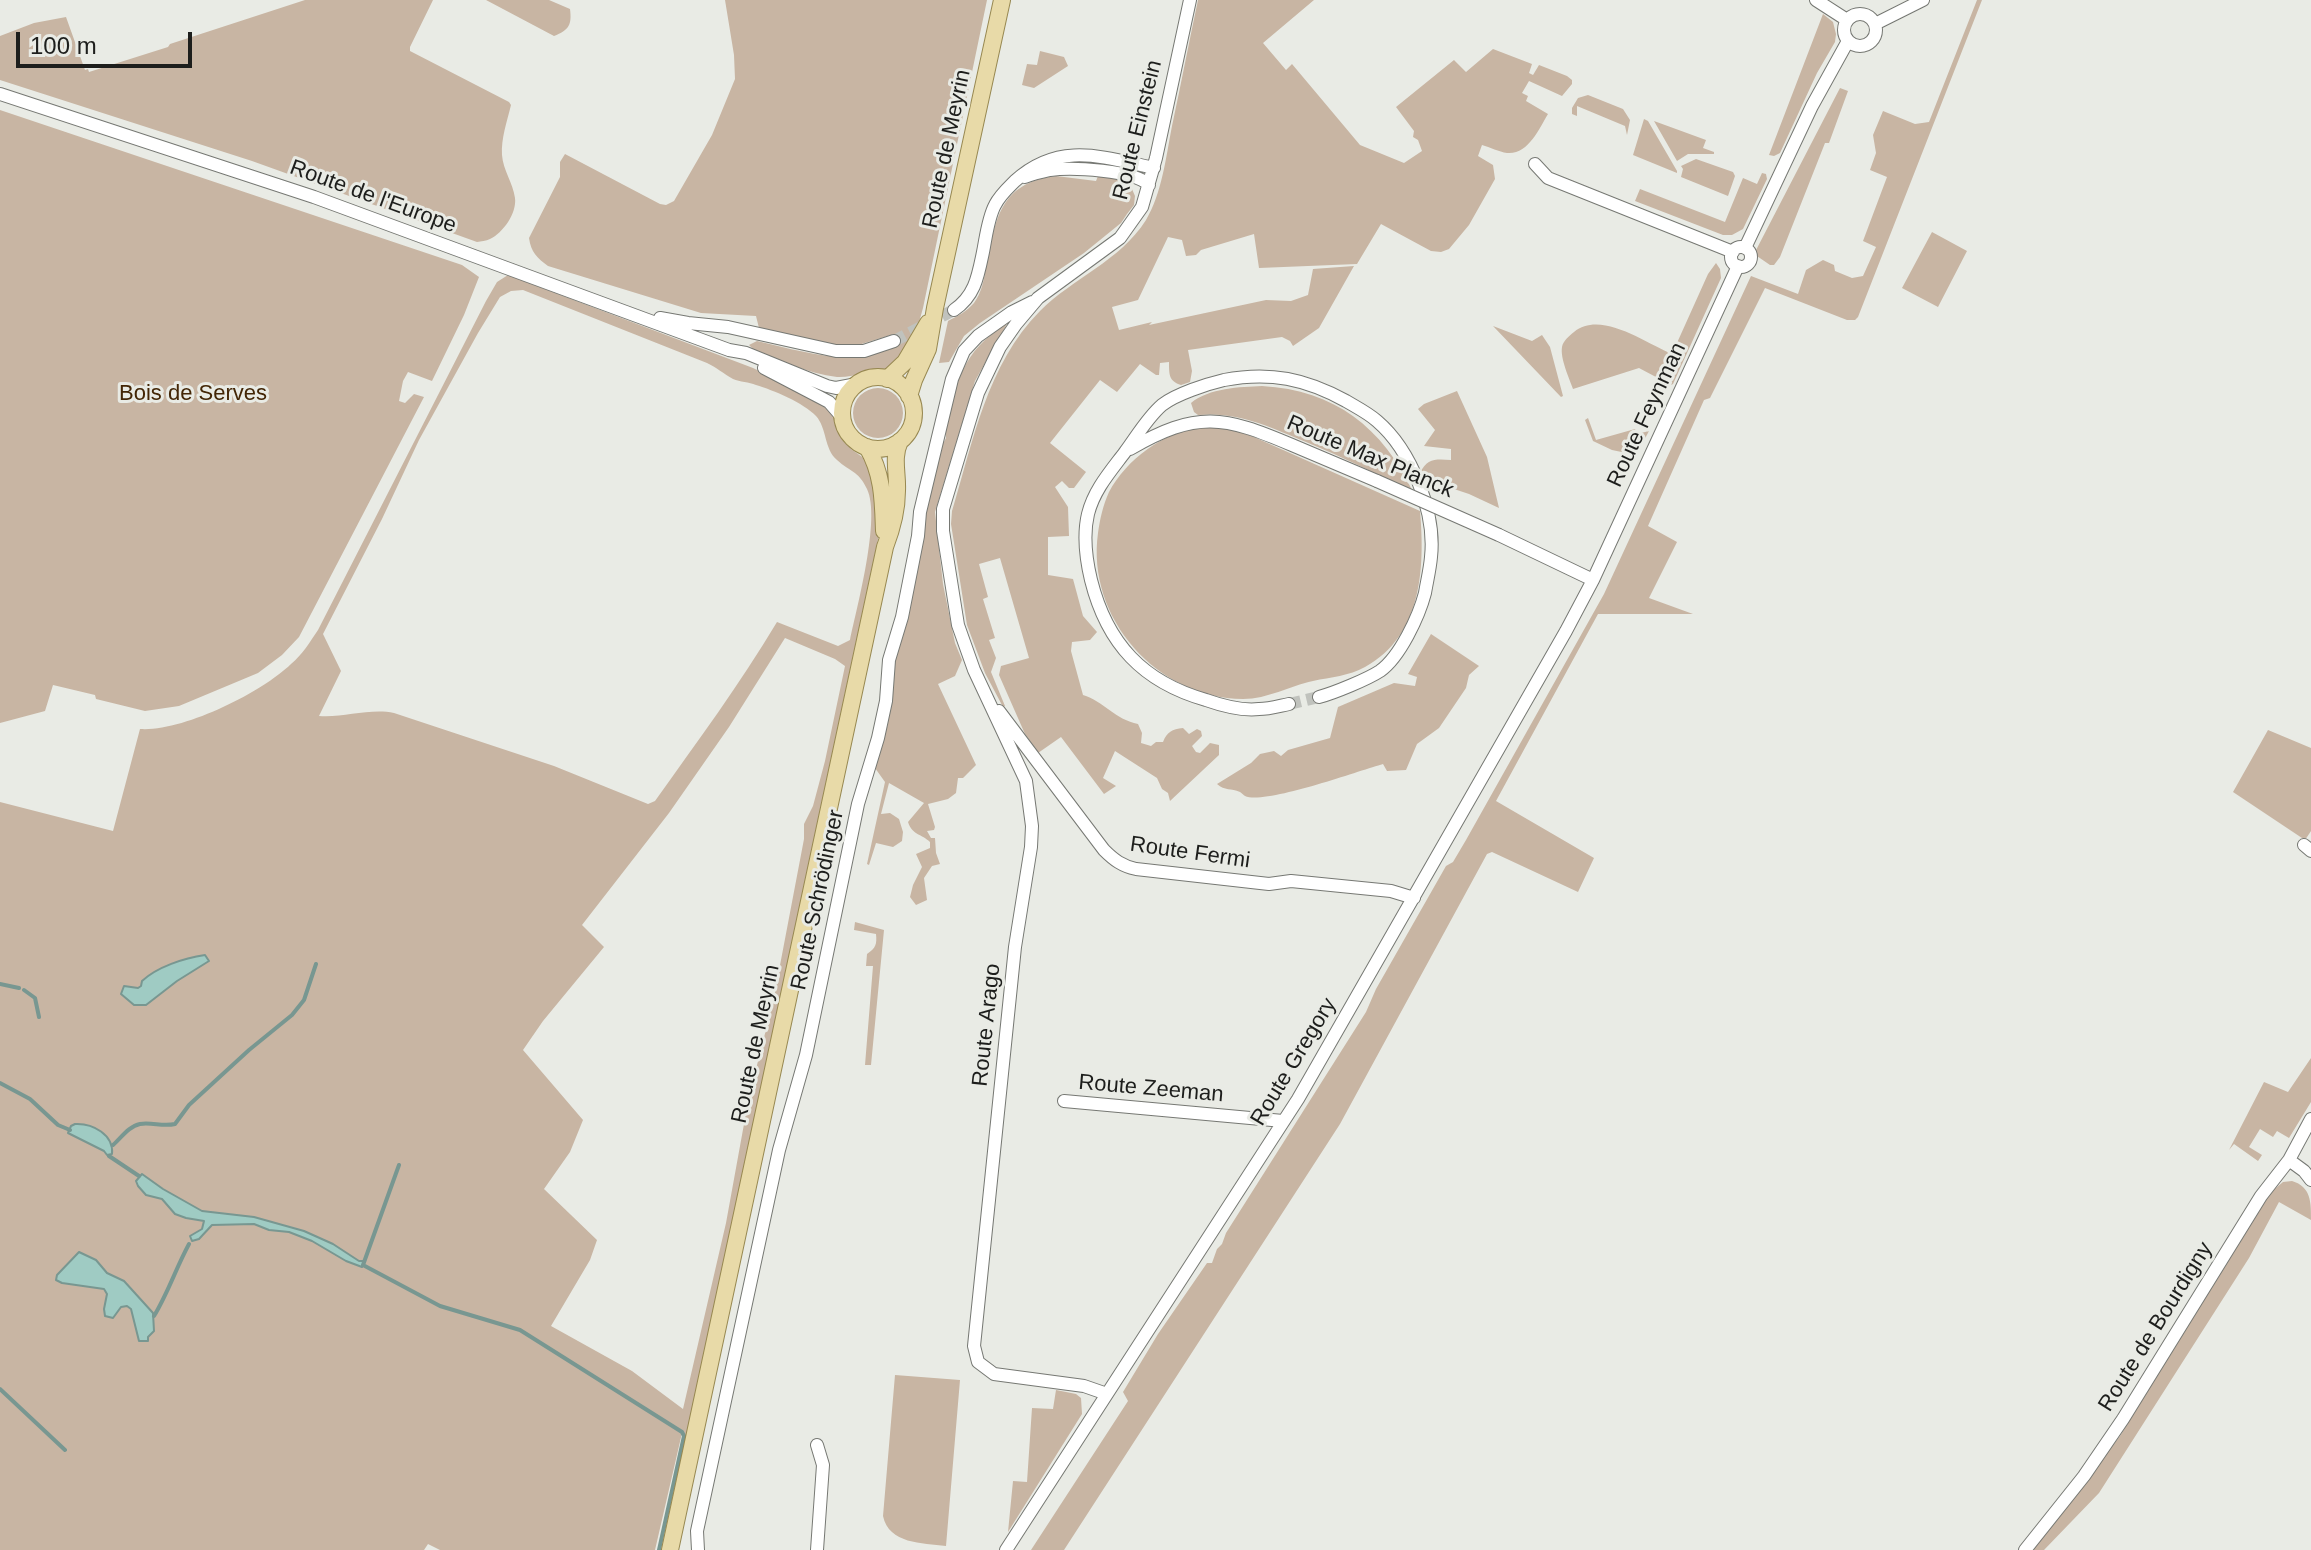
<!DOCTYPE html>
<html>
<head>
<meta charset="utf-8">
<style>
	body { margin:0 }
	#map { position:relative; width:2311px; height:1550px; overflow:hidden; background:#e9ebe5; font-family:Arial,sans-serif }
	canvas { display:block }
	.scale { position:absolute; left:16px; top:32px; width:176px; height:36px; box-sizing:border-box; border:4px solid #1d1e1c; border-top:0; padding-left:10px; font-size:24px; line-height:28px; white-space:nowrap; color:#1d1e1c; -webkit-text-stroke:6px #e9ebe5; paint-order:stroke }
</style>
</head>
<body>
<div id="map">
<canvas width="2311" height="1550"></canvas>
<div class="scale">100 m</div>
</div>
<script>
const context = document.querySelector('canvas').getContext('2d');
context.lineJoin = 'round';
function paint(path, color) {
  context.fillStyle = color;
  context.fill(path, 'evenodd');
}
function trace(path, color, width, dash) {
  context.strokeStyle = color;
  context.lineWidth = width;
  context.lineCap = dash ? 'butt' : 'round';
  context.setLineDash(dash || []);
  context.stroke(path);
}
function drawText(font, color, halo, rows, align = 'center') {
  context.font = font + ' Arial,sans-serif';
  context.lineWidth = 6;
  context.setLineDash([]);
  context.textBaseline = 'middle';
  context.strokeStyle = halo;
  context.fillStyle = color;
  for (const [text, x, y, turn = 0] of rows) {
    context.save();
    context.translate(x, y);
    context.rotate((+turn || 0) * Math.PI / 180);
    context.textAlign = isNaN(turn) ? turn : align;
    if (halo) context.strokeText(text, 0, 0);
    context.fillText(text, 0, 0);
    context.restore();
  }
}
paint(new Path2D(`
	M305,0H433L410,47V51L509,102L511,105C507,122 501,138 502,155C503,170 513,183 515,198C517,213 503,233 490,239C486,241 481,241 477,242L252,161L0,80V36L34,23L66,17L85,70L88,69L89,72L168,47L170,44Z
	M486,0H549L570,9C572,25 569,30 554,36Z
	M725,0H987L923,308L918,326L906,351L886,370C869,369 854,378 837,377C808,374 779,359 753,349L749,345L757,341C806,352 850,368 898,346L894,334L855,346L826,344L759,328L756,316L701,313L548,266C537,258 531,252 529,238L560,177V162L565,154L660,204L666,205L674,201L712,135L735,79L734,55Z
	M1198,0H1314L1263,43L1286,70L1292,64L1360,145L1404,163L1422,151L1418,140L1413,137L1414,131L1396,107L1454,60L1466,72L1493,49L1532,64L1529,73L1533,75L1539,65L1567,76L1572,80V84L1562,96L1529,81L1522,93L1528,96L1526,101L1548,114C1539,129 1528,155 1507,153C1499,152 1490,147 1482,145L1478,156L1493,165L1495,179L1469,225L1449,249L1441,252L1431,251L1381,224L1357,264L1259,268L1254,234L1201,250L1196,255L1186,256L1182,240L1168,237L1138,300L1112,307L1119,330L1152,322L1149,325L1266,300L1291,301L1308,295L1313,269L1354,266L1319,328L1293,346L1290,341L1282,337L1188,350L1192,371L1190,382L1181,385C1169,381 1169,375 1169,362L1160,363L1159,375H1156L1140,364L1117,392L1100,380L1050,443L1086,472L1074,488H1069L1062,481L1055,487L1068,507L1069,536L1048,537V575L1073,579L1083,616L1097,632L1090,640L1072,642L1071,651L1083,695C1103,701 1116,720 1138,724L1142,733L1141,743L1151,746L1156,742H1163C1167,732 1172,729 1183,728L1189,734L1197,729L1201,731L1202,736L1192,746L1196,752L1200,753L1210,743L1219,745V755L1170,801L1168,793L1162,789L1157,778L1115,751L1103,778L1116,786L1104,794L1061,737L1038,753L1025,734L999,675L1001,666L1029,658L1000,558L979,564L988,597L983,599L995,638L989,640L996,658L991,672L1005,706L1003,707L985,673L967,625L951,524L952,511C973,442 987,364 1040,311C1073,278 1120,261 1146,220C1162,193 1166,157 1172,126C1181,84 1189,42 1198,0Z
	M1977,0H1982L1858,317L1855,320H1847L1765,288L1710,398L1704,400L1648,526L1677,542L1649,598L1693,614H1598L1496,801L1594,858L1578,892L1492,852L1487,854L1340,1124L1064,1550H1031L1128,1401L1123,1392L1158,1334L1207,1263H1212L1217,1249L1222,1244L1226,1233L1366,1012L1376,989L1446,866L1453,862L1466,840L1604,594L1751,276L1798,294L1806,270L1823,260L1834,265L1835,271L1852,278L1863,276L1876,247L1863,241L1887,177L1870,170L1876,153L1873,135L1883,111L1915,124L1929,122Z
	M1823,14L1833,22L1836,34L1835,42L1817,73L1780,153L1774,156L1769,155Z
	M1040,51L1064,57L1068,66L1034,88L1022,85L1027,64L1037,65Z
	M1840,88L1848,91L1829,143H1825L1780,257L1774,265H1770L1754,254Z
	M1588,95L1623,109L1630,120L1627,135L1625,126L1577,106V116L1572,114V108L1578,98Z
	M0,110L462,265L479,277L464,315L432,381L408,372L403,381L399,401L405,403L414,394L424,397L299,637L282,655L258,673L179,706L145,711L96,699L95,695L53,685L45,711L0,723Z
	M1644,119L1648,121L1677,171V173L1633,155Z
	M1654,121L1706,140L1703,148L1714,152V154H1688L1677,161Z
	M1696,159L1733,172L1735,176L1728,196L1681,177L1683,169L1681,166Z
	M1762,173L1766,174L1767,179L1743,229L1732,235H1723L1635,201L1640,189L1725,222L1743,178L1757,184Z
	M1056,176L1096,181L1098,176L1123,178L1129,182L1135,196L1134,205L1127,214L1121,223L1084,253L980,323L964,336L949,362L939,363L948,321C958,316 967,311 974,303C982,292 984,279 986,267C996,219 999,183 1056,176Z
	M1932,232L1967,251L1938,307L1902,288Z
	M1716,263L1720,269L1721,278L1673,384L1671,385L1639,368L1573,389C1569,378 1560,358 1562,347C1563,341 1569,336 1574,332C1601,310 1645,343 1672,354L1708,274Z
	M508,275L753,368C770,376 820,396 830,410C837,421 836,435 846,444C853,452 863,456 870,464L879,522L878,539L686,1436L682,1433L655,1550H440L428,1544L424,1550H0V802L113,831L140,729C182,732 261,693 291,664C302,655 310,642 318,630L486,301L497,282ZM523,290L707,363C716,367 724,374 733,379C740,382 749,382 756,385C773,390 804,403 816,416C827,428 824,449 837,460C850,472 858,470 867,489C881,518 857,607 850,640L838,646L777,622C740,684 697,742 655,801L648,804L554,766L394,713C370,708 343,718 319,716L341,671L323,634L382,519L419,440L478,333L500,297L511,291ZM785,638L835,659L845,666L825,761L813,806L804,824V839L773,1002L756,1069L746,1082V1113L726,1223L683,1409L632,1371L551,1326L590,1260L597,1240L544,1189L570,1152L583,1120L523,1050L543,1021L604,947L582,925L669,813L729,727Z
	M1007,324L975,381L935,512L943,584L955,643L962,660L955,676L938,684L976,765L963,778H958L956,793L948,799L928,804L935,827L934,830L927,831L931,838H935L936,853L940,864L932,866L924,878L927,900L916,905L910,897L913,885L922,867L916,854L930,848V842C922,834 912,835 908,822L924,803L889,783L881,814L890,813L899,819L903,832L902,841L893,847L876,843L869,865L867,864L885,782L875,768L888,724L890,670L900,634L905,629L913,593L914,576L926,503L939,451L946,438L945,432C955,385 962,350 1007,324Z
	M1493,326L1532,341L1542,335L1550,347L1563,396L1561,397Z
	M1262,386C1335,390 1383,428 1413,492C1378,474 1342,457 1306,442C1270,427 1238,411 1198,415L1194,412L1191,403C1209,388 1240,387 1262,386Z
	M853 413a25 25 0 1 1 50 0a25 25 0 1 1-50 0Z
	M1457,391L1487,457L1499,508L1469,494L1424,479L1420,473C1427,458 1436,459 1451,460V449L1424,446L1435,430L1418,409L1424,404Z
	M1588,418L1596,440L1635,429L1637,434L1649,431L1636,455L1612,450L1593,441L1585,420Z
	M1200,428H1222L1245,433L1420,511C1425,568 1422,636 1365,667C1349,676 1331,677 1313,681C1289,686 1268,699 1243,699C1157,698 1086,618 1098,533C1100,519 1103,505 1109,492C1126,460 1164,431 1200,428Z
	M1431,634L1479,666L1469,675L1466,688L1439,728L1417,744L1406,770L1387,771L1383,764C1358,771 1265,805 1245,796C1243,795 1242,793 1240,792C1231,788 1225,791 1217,784L1251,763L1260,754L1274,751L1281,756L1288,750L1330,738L1338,707L1394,683L1415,686L1417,677L1408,674Z
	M2268,730L2311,748V831L2305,840L2233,792Z
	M855,922L884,930L871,1065H865L873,966H866L867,954C876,948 877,944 876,934L854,930Z
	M2311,1058V1102L2289,1138L2277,1131L2273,1137L2260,1129L2249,1147L2262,1155L2258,1161L2234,1144L2229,1150L2264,1082L2288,1092Z
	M2292,1181C2311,1187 2311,1201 2311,1220L2279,1202L2249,1258L2099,1493L2044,1550H2032L2120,1436L2271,1192L2283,1182Z
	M895,1375L960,1380L946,1546C922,1543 889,1544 883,1516Z
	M1056,1390L1076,1394L1081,1398L1082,1414L1008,1532L1013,1481L1027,1482L1032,1408L1053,1409Z`), '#c8b5a3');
const water = new Path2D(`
	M205,955L209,961L177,981L146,1005H134L121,994L124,986L138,988L141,986L142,981C157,967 184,958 205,955Z
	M75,1124C93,1123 114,1135 112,1154L107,1155L104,1151L68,1133L71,1126Z
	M142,1174L163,1189L202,1211L254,1217L304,1231L333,1244L359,1261H365L362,1267L346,1261L312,1241L289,1232L269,1230L254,1224L212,1225L199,1239L192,1241L190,1236L202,1229L204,1221L186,1218L175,1214L162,1199L146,1195L138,1186L136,1181Z
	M79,1252L96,1260L107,1273L124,1281L153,1313L154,1331L148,1337V1341H139L131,1309L127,1306L121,1307L113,1318L105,1316L104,1309L107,1294L104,1289L62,1283L56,1280L57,1275Z`);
paint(water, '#9fcbc3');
trace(water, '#789791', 2);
trace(new Path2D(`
	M0,984L19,988
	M24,990L35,998L39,1017
	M0,1083L30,1099L58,1125L70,1130
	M113,1145C121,1138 129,1126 140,1124C152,1122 163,1127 175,1124L189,1105L249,1050L292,1015L304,1000L316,964
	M109,1156L139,1176
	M399,1165L363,1265L440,1306L520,1330L682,1432L684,1436L659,1550
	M154,1316C168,1293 176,1268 189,1244
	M0,1389L65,1450`), '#789791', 4);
trace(new Path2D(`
	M894,341L954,310
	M1289,704L1319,697`), '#c0c2bd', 12, [12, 6]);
const minor = new Path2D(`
	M1816,0L1847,20
	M1844 30a16 16 0 1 1 32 0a16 16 0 1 1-32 0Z
	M1875,24L1923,0
	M0,94L314,197L729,350L746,353L827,386L836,388L857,384
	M1535,164L1548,178L1733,252
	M1025,177C1033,174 1041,172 1050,170C1071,167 1135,170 1149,185
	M1731 257a10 10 0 1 1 20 0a10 10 0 1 1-20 0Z
	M1745,248L1812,106L1848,41
	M954,310C975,296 978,276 983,252C986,237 988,218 995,205C1000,195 1008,188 1015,181C1059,141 1102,157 1154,168
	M660,318L688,323L728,327L836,351H864L894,341
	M764,368L829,402L842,417
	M1130,449C1197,410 1224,416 1292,445C1321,457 1349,469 1377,481
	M1499,535L1593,580
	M1289,704C1279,706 1269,709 1259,709C1241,711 1223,706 1206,700C1143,682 1107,644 1091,580C1086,559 1083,535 1088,514C1094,490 1110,472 1125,452C1137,436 1147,418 1162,405C1176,394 1207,384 1224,380C1270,371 1306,379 1346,401C1356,407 1368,413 1377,421C1411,450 1436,512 1431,557C1430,569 1427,581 1425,593C1419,616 1400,657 1380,671C1368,679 1334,693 1319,697
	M999,711L1104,850C1114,860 1122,866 1136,869L1269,884L1291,881L1391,891L1414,898
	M2304,845L2311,851
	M1064,1101L1283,1121
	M2289,1160L2304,1171L2311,1180
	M1107,1394L1084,1386L994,1374L978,1362L974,1346L1015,947L1031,847L1032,826L1026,781L974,670L958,625L943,531V509L978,393L1000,347L1016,324L1038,298L1120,238L1142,207L1156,158L1190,0
	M817,1445L823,1465L817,1550
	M698,1550L697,1531L779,1150L806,1055L858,804L878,738L886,701L889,660L902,617L918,536L920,512L952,379L964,351L978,336L1012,312L1032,302
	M1006,1550L1298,1099L1566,631L1593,580L1738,266
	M2025,1550L2084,1476L2123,1419L2261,1196L2289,1160L2311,1119`);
const major = new Path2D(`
	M842 413a36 36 0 1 1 72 0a36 36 0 1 1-72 0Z
	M887,379L905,362L928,323
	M909,396L914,380L928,349L935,308L1002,0
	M867,447C883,474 883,501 884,531
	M670,1550L885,547C892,529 897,510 897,491C898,473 892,458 900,441`);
trace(minor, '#767873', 14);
trace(major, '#978851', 18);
trace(minor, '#fff', 12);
trace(major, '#e8daa8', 16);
const minorBridge = new Path2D(`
	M1377,481L1499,535`);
trace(minorBridge, '#767873', 14, []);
trace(minorBridge, '#fff', 12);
drawText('22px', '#1d1e1c', '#e9ebe5', [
	["Route Einstein",1138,130,-76],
	["Route de Meyrin",947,149,-78],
	["Route de l'Europe",373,197,20],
	["Route Feynman",1647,415,-65],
	["Route Max Planck",1370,457,23],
	["Route Fermi",1190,853,8],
	["Route Schrödinger",818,900,-78],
	["Route Arago",987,1025,-84],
	["Route de Meyrin",756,1044,-78],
	["Route Gregory",1294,1062,-59],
	["Route Zeeman",1151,1089,5],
	["Route de Bourdigny",2156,1327,-58]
]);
drawText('22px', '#432606', '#e9ebe5', [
	["Bois de Serves",193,394]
]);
</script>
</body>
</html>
